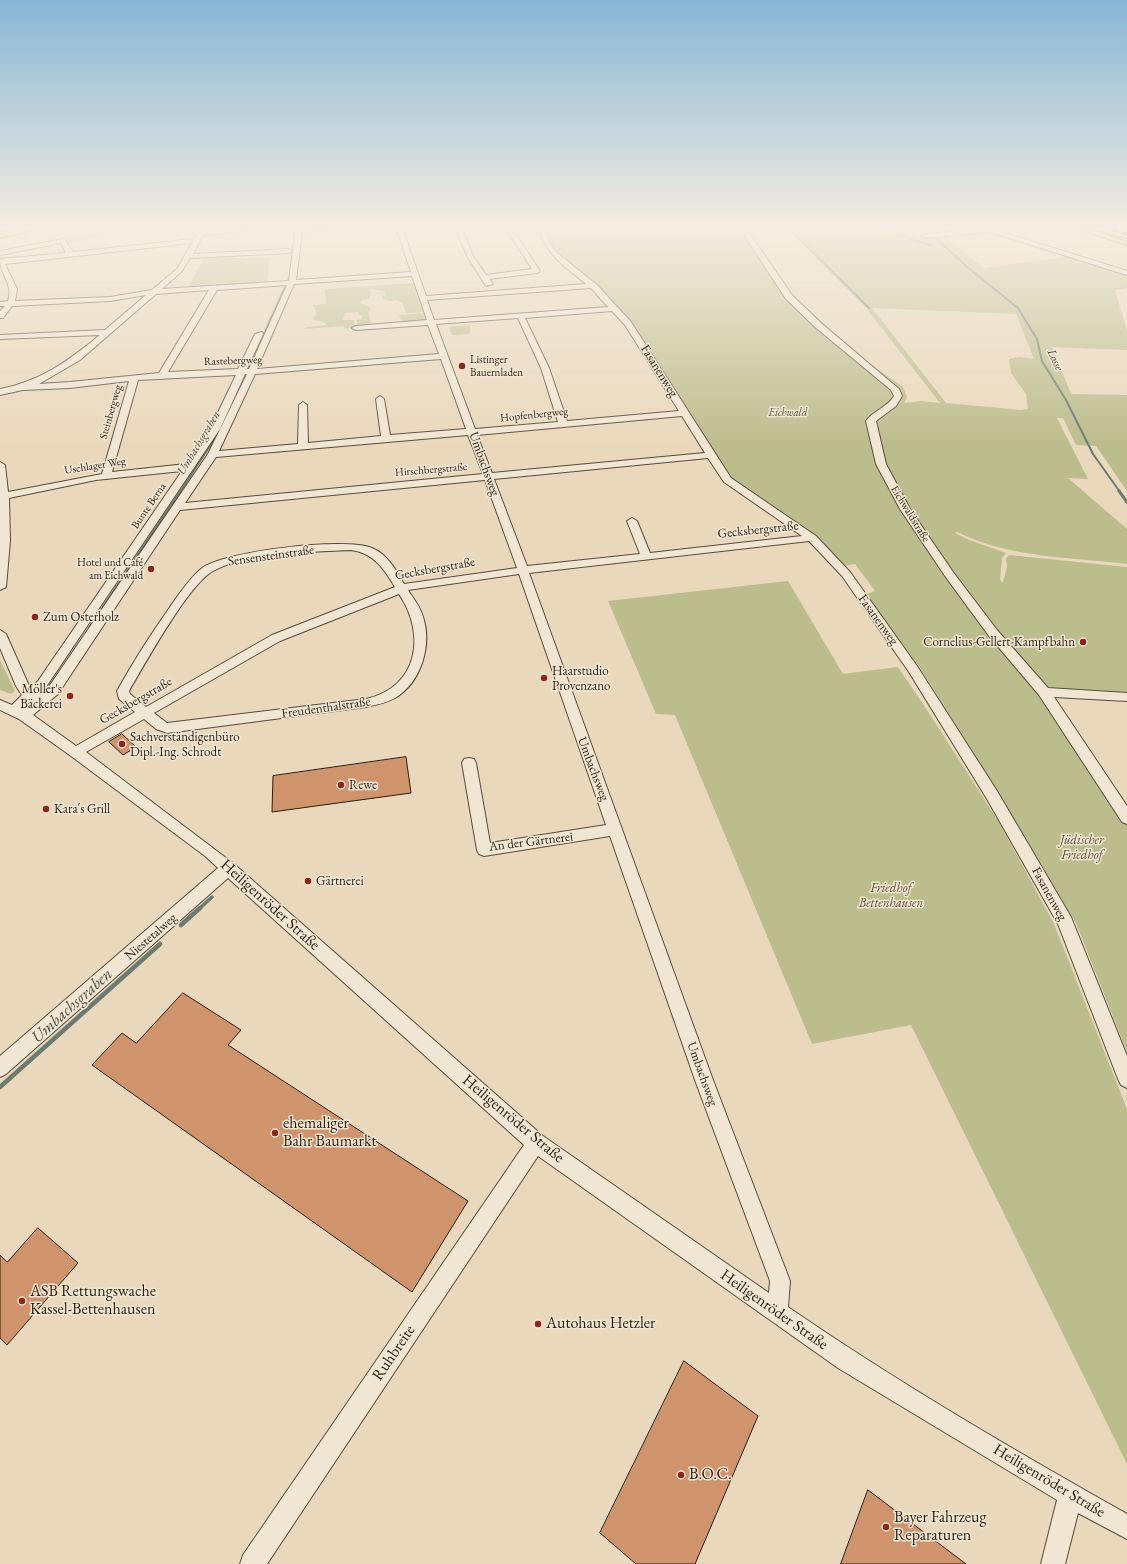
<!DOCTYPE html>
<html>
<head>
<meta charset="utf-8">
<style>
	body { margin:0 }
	canvas { display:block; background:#e9d8bc }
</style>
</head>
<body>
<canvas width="1127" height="1564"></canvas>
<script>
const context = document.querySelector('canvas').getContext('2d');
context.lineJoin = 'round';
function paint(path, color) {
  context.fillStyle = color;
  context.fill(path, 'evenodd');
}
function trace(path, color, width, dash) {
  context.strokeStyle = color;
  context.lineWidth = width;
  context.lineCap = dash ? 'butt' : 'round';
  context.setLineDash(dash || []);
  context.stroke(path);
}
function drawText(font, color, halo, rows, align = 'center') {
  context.font = font + ' "EB Garamond",serif';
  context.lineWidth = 3;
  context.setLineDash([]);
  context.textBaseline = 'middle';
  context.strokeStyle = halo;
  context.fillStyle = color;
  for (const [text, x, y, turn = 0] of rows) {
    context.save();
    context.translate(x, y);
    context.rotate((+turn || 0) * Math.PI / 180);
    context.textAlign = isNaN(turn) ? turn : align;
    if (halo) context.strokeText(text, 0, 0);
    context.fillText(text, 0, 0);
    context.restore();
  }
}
paint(new Path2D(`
	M76,227H97L105,235L68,244L63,232Z
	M541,227H748V229L764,227H957L965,231L942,235L984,268L1071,256L1127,275V288L1115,290L1127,331V350L1052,347L1071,394L1127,395V491L1096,446L1076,445L1063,418H1057L1088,479L1068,478L1127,529V564C1070,557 1009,558 957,532L955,533L969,540L1006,553L1002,558L1000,580L1003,583L1007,566L1006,559L1009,555L1127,567V693L1047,690L1032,684L1127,826V1052L1076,923L992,782L920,668L865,595L875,591L855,564L843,566L804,534L725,480L626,324L603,298L553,253L544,241ZM772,230L790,231L866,308L940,403L922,401L904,403L907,397L903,387L870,364L798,301L748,233L749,231ZM872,308L1016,314L1034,359L1019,357L1009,359L1011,373L1026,394L1028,409L1021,410L946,403Z
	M204,258H270L267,281L187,289Z
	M413,283L423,312L406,313L402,302H399L398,300L390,301L382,299V296L386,295L384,291L370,289L371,295L368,299L360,301L361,304C366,304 370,306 371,311L368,312L371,324L357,328V320L367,319H362V315H359L358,312L345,313L343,320H354L355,328L344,329V326L304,329L307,327L326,325V323L314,320V316H316L315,307H313V305L326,304L325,289Z
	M285,284H290L251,369H246Z
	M423,313L426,320H423L402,322L399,315Z
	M470,325V334L452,335L449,327Z
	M788,581L843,674L898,667L931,716L1000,824L1054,924L1127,1109V1464L911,1025L812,1044L675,715L656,714L608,601Z
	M0,660L15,691L11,694L0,690Z`), '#bcbd8d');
trace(new Path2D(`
	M787,227L869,308
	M877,227L889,231
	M928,227L937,239L967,267L1018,308L1037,339L1042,361L1066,400L1093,454L1120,492
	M895,233L932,246
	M292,257L296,227
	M236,398L290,276
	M180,492L219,432`), '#6b7b72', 2);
trace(new Path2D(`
	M1119,491L1127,502
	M90,627L181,491`), '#6b7b72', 3);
trace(new Path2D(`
	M199,909L212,897`), '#6b7b72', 3.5);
trace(new Path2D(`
	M181,925L200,908
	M0,1087L160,944`), '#6b7b72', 4.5);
const building = new Path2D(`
	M122,734L136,747L123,755L109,742Z
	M406,757L411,793L272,812L273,776Z
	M183,993L241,1030L228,1045L468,1201L412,1292L92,1065L122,1033L136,1043Z
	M38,1228L78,1263L7,1345L0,1338V1255L7,1262Z
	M684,1361L758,1416L695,1564H636L600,1533Z
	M868,1490L966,1564H841Z`);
paint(building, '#d0946d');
trace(building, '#281d0e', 1);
const minor = new Path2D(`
	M243,227H263L260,229L203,235L193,254L289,249L292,251L289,253L190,258L182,271L162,289L289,281L296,227H349L346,229L302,232L296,280L411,272L396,227H402L426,296L586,284C566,267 545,255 539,227H545L548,241L557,253L597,285L631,322L731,478L816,536L850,572L917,666L997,791L1071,917L1127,1056V1088L1121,1085L1118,1079L1058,924L987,799L909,672L842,576L809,541L529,573L713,1080L790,1281L788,1307C897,1382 1012,1449 1127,1514V1539L1078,1513L1065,1564H1041L1057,1500L838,1368L538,1156L267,1564H240L243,1555L524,1145L228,878L6,1074L0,1077V1056L218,868L205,856L71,756L19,719L0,710V700L12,705L22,695L16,686L0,648V630L6,634L30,688L38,681L182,471L96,480L9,498L10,541L6,587L0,590V462L5,465L8,492L102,474L129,381L70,388L23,390L0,395V389C41,381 68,361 100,335L0,339V335L105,330L146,295L110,301L12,306L3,318H0V311L5,306H0V302L8,301C14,285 0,275 0,259L66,253L61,243L0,255V251L63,239L65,240L73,252L194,239L199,232ZM192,243L177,269L152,290L110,297L15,301L17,289L5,264ZM412,276L427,320L356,326L352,328L356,330L428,325L439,354L257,369L294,284ZM287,285L249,369H247L263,334L262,332L255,334L238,369L168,372L217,290ZM591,288L608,307L434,320L427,300ZM209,290L159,373L70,382L39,384L80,360L156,294ZM612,311L625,325L679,411L567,421L549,368L525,318ZM518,318L541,368L558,422L475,429L436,324ZM441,359L466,429L390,435L384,399L380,396L376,399L381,436L308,443L307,405L303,402L299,405L298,444L219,451L255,374ZM245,374H247L208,454L48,688L39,694L46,687L220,429ZM236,375L210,429L186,464L112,472L138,380ZM682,416L705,453L492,473L477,435ZM468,435L483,474L185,503L216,457ZM708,458L724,482L802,536L650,553L637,521L632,518L627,521L640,554L527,566L494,479ZM485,480L517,568L404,584C397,571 387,554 372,548C345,537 223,551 201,569C189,579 179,594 170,607C151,634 133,662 117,691L119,699L135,712L76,746L33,715L58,694L180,510ZM351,550C374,553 384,569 395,587L272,635L146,707L130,694L129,691C145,664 188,585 213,571C247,552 312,552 351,550ZM519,574L606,825L490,843L476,763L474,759L469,758L464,759L462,763L477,850L479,854L484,856L610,836L695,1080L770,1281L769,1293L543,1136L234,864L86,752L144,719L156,729L167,733L366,707C376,705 386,703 395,698C422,682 433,643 422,614C419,605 413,598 408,590ZM399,594C426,634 419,687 366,699L167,723L154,713L280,641Z
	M455,227H461L473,256L486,275L532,269L505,227H511L540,271L537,273L489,279L493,284L486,286L467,256Z
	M739,227H745L792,295L821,323L899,389L902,396L896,406L876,421L886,464L910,509L953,572L997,630L1048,688L1127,693V701L1054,697L1127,806V824L1122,822L1039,695L989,636L945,576L900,509L876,464L866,421C874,410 888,407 894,396L891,390L815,327L786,299Z
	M1107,227H1116L1127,230V234Z
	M990,228L1127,271V275L990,232L925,238L922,236L925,234Z`);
const major = new Path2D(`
	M1072,227H1084L1127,239V245Z`);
const highway = new Path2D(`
	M24,227H40L38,229L0,238V232Z`);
trace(minor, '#584c3a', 2);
trace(major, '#281d0e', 2);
trace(highway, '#281d0e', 2);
paint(minor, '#f1e6d3');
paint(major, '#e4bc7e');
paint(highway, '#e4bc7e');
trace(new Path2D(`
	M1083,227L1127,241`), '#281d0e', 1);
const rail = new Path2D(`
	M1100,227L1127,234`);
trace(rail, '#281d0e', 2.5);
trace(rail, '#f1e6d3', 1.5, [4.5]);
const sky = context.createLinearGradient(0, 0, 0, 446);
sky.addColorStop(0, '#88b6d4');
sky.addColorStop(0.51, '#f5ede1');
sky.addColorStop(1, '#f5ede100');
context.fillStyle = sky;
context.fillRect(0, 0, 1127, 446);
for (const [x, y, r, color] of [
	[462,366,4,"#8f2418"],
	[151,569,4,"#8f2418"],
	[35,617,4,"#8f2418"],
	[1083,642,4,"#8f2418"],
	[544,678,4,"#8f2418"],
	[70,696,4,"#8f2418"],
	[122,744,4,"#8f2418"],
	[341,785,4,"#8f2418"],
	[46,809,4,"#8f2418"],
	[308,881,4,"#8f2418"],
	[275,1133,4,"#8f2418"],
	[22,1301,4,"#8f2418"],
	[538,1324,4,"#8f2418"],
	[681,1475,4,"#8f2418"],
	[886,1527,4,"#8f2418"]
]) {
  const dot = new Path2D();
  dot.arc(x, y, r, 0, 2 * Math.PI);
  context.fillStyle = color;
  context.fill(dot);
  trace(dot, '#f1e6d3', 1.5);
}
drawText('11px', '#281d0e', '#f1e6d3', [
	["Listinger",470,360],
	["Bauernladen",470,373],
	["Hotel und Café",143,563,"right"],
	["am Eichwald",143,576,"right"]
], 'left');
drawText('11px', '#281d0e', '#f1e6d3', [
	["Rastebergweg",233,361,-2],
	["Steinbergweg",111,412,-74],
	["Hopfenbergweg",534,415,-6],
	["Uschlager Weg",95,466,-9],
	["Hirschbergstraße",431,470,-5],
	["Bunte Berna",149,506,-56],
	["Eichwaldstraße",910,514,58]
]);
drawText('italic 11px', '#544d34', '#f1e6d3', [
	["Eichwald",788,413]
]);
drawText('italic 12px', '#4a4c40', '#f1e6d3', [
	["Losse",1055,360,65],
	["Umbachsgraben",199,443,-59]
]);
drawText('13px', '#281d0e', '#f1e6d3', [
	["Fasanenweg",659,371,58],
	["Umbachsweg",484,464,70],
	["Gecksbergstraße",758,530,-6],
	["Sensensteinstraße",271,556,-8],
	["Gecksbergstraße",435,569,-10],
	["Fasanenweg",878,620,54],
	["Gecksbergstraße",136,701,-30],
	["Freudenthalstraße",326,708,-8],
	["Umbachsweg",593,769,69],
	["An der Gärtnerei",531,842,-7],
	["Fasanenweg",1049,894,61],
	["Niestetalweg",151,937,-41],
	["Umbachsweg",702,1074,70]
]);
drawText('13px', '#281d0e', '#f1e6d3', [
	["Zum Osterholz",43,617],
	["Cornelius-Gellert-Kampfbahn",1075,642,"right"],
	["Haarstudio",552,671],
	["Provenzano",552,686],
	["Möller's",62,689,"right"],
	["Bäckerei",62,704,"right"],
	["Sachverständigenbüro",130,737],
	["Dipl.-Ing. Schrodt",130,752],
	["Rewe",349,785],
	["Kara´s Grill",54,809],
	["Gärtnerei",316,881]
], 'left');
drawText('italic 13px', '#544d34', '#f1e6d3', [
	["Jüdischer",1082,840],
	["Friedhof",1082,855],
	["Friedhof",891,888],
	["Bettenhausen",891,903]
]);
drawText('16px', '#281d0e', '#f1e6d3', [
	["Heiligenröder Straße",270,905,42],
	["Heiligenröder Straße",513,1119,40],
	["Heiligenröder Straße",774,1310,35],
	["Ruhbreite",394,1353,-56],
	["Heiligenröder Straße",1049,1481,31]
]);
drawText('16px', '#281d0e', '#f1e6d3', [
	["ehemaliger",283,1124],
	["Bahr Baumarkt",283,1142],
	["ASB Rettungswache",30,1292],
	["Kassel-Bettenhausen",30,1310],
	["Autohaus Hetzler",546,1324],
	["B.O.C.",689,1475],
	["Bayer Fahrzeug",894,1518],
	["Reparaturen",894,1536]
], 'left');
drawText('italic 17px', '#4a4c40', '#f1e6d3', [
	["Umbachsgraben",72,1006,-42]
]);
</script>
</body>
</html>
